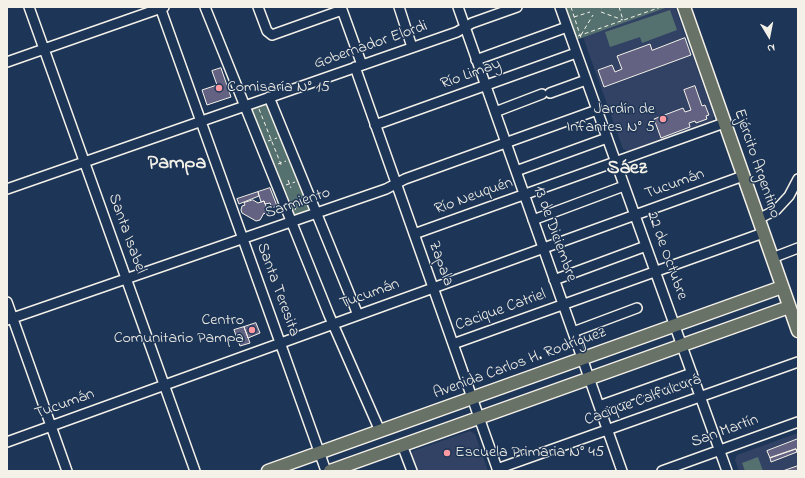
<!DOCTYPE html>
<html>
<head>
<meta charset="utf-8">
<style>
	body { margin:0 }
	#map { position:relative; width:805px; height:478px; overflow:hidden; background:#1d3557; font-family:"Indie Flower",sans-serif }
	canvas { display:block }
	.frame { position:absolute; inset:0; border:8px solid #f4f1e8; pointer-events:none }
	.north { position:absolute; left:749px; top:16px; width:40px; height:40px; -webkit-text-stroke:3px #1d3557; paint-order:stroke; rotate:170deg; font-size:11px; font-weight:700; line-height:16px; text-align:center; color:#f4f1e8 }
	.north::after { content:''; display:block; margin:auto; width:14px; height:18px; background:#f4f1e8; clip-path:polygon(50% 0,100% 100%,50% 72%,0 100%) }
</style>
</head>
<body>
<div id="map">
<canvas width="805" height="478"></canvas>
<div class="frame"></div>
<div class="north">N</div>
</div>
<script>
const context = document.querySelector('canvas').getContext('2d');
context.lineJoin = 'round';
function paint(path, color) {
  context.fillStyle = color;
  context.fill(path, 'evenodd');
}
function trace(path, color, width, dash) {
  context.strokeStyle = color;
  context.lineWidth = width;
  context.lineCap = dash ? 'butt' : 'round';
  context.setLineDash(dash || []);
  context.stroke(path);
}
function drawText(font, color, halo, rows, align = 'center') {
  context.font = font + ' "Indie Flower",sans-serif';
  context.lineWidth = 3;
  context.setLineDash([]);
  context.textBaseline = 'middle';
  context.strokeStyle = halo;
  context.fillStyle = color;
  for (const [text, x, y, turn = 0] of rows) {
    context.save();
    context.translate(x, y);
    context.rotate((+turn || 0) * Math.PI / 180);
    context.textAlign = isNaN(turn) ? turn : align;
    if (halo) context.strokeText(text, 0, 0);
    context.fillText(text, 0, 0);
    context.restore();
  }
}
paint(new Path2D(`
	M667,7H675L714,116L712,121L628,151L623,149L583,37Z
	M470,431L475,434L488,471H417L411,455L413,451Z
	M798,433V471H739L735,460L737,455Z`), '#324264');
paint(new Path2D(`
	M564,7H668L576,40Z
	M670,10L677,30L642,43L640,37L610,47L605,32Z
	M264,104H268L311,210L295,216H294L251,111L253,108Z
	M758,457L763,471H745L742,463Z`), '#55716f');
const building = new Path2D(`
	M685,38L691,55L604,87L598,70L612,65L615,72L622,69L617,56L650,44L652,50Z
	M221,68L231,97L207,105L202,90L217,85L212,71Z
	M695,86L702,106L705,105L709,115L706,116L707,119L696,123L695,121L689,123L690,127L661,138L654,119L683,108L685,112L691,110L684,90Z
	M270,188L277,206L272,208L270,203L265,204L264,201L261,202L258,192Z
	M258,192L259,196L239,204L237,199Z
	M253,200L258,203L264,201L269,214L266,215L264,213L260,220L256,221L242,213L241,210L242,206L245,205L244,203Z
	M256,323L260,333L248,338L244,327Z
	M244,327L250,343L240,346L234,330Z
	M798,439V454L796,449L770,458L767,451Z
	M796,449L797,452L771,462L770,458Z
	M798,466V470L795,471H783Z`);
paint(building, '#646283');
trace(building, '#f4f1e8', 1);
const minor = new Path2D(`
	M29,7L195,471
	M160,7L326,471
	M205,7L329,315L380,431
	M258,7L267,31L272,35L342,10
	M341,7L362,65
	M399,7L412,47
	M458,7L622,471
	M560,7L727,471
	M476,60L567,27
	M7,62L164,7
	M355,67L498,471
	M550,93L586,80
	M269,97L358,315
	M495,112L542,94
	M375,125L576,53
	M516,171L607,138
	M7,189L457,32L472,23L517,7
	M758,219L776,210L789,196L798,179
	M533,220L624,186
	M414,234L724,123
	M772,258L798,248
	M554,280L646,246
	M7,302L67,471
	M7,320L386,189L405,179L597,110
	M573,332L637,308
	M453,344L763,233
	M599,406L692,373
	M7,442L743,176
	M402,445L412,471
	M497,469L798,362
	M662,471L798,422`);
const major = new Path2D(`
	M684,7L798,331
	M268,471L782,287
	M330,471L789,307`);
trace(minor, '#f4f1e8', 12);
trace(major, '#f4f1e8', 15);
trace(new Path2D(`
	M571,7L581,38
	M589,7L590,8
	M619,7L623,20
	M601,8L603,7
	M601,12L623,20
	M574,17L590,12
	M581,35L593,15
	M578,36L661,7
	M259,109L282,167
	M268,141L277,138
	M278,164L286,161
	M288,180L291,188
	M286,185L295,182
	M295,210L298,202L304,205`), '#f4f1e8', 1, [4, 3]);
trace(minor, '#1d3557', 9);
trace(major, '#697266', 12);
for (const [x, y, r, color] of [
	[219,88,4,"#ff9aa2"],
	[663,119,4,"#ff9aa2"],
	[252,330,4,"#ff9aa2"],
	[447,453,4,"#ff9aa2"]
]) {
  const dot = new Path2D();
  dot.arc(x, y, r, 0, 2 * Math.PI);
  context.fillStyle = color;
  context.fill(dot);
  trace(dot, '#1d3557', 1.5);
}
drawText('16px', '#f4f1e8', '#1d3557', [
	["Gobernador Elordi",371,46,-19],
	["Río Limay",471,75,-20],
	["Ejército Argentino",756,164,71],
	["Tucumán",675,185,-20],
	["Río Neuquén",474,197,-20],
	["Sarmiento",298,204,-19],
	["Santa Isabel",126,234,70],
	["13 de Diciembre",554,234,70],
	["22 de Octubre",666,256,70],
	["Zapala",440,264,70],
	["Santa Teresita",277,290,70],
	["Tucumán",370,295,-20],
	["Cacique Catriel",501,311,-20],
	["Avenida Carlos H. Rodríguez",520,364,-20],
	["Cacique Calfulcurá",643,401,-20],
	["Tucumán",65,405,-20],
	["San Martín",725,432,-20]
]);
drawText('16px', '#f4f1e8', '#1d3557', [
	["Comisaría N° 15",227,88],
	["Jardín de",655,110,"right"],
	["Infantes N° 5",655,128,"right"],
	["Centro",244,321,"right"],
	["Comunitario Pampa",244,339,"right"],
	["Escuela Primaria N° 45",455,453]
], 'left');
drawText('bold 20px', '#f4f1e8', '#1d3557', [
	["Pampa",177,165],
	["Sáez",627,170]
]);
</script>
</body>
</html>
